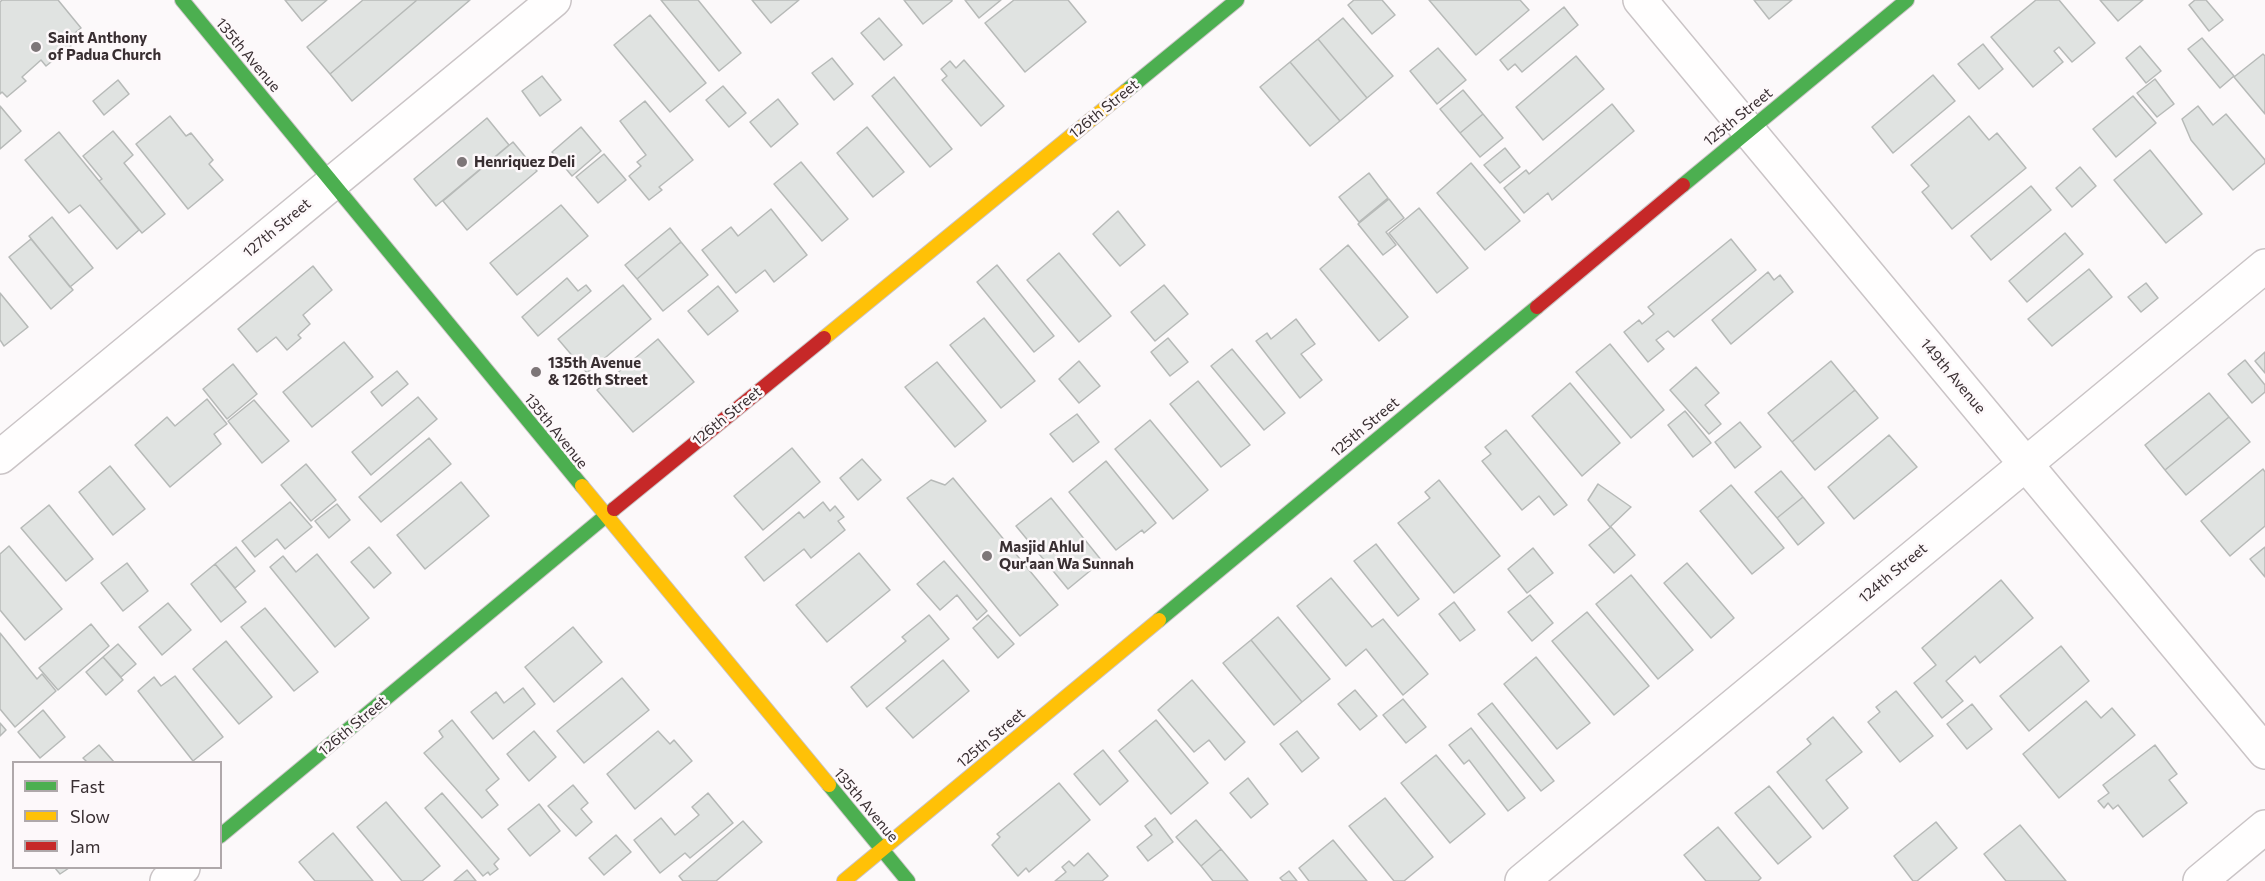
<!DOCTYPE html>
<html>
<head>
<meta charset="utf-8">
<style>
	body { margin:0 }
	#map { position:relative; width:2265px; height:881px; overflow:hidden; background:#fcf9fa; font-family:Commissioner,sans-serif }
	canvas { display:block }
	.legend { position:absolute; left:12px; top:761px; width:210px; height:108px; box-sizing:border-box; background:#fdf8fa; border:2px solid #afa8aa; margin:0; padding:8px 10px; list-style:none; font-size:18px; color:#392f32 }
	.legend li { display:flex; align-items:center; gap:12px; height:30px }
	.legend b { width:30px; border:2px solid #afa8aa }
</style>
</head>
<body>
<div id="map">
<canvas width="2265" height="881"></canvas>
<ul class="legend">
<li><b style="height:8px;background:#4caf50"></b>Fast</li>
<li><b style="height:8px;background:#ffc107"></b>Slow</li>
<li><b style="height:8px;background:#c62828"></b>Jam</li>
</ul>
</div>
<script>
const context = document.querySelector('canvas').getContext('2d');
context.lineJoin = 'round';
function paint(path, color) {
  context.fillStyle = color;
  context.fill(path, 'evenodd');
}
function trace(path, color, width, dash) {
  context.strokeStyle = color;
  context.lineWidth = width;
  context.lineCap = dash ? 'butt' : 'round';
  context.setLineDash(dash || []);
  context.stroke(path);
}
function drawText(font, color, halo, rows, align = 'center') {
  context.font = font + ' Commissioner,sans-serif';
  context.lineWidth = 5;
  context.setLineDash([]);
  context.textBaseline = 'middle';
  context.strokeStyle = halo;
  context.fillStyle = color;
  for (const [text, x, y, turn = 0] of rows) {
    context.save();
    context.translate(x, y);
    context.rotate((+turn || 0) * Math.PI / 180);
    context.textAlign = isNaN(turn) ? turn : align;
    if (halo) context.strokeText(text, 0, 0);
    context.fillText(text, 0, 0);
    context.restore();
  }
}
const building = new Path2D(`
	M2,0H58L81,28L66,40L71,46L46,66L41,60L22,77L26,81L7,97L2,92L0,94V2Z
	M285,0H327L302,21Z
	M363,0H417L330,74L307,47Z
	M417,0H470L352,101L330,74Z
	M661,0H698L741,53L719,71Z
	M752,0H799L771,23Z
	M904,0H952V1L923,24Z
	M965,0H1001L979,18Z
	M1014,0H1068L1086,22L1025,72L985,23Z
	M1354,0H1382L1395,15L1372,34L1348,5Z
	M1429,0H1520L1529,10L1476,55Z
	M1754,0H1792L1769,19Z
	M2036,0H2059L2095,43L2072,62L2059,47L2054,51L2063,62L2033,87L1991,37Z
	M2100,0H2143L2118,21Z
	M2195,0H2206L2223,20L2209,31L2189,5Z
	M1564,7L1578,25L1522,72L1515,64L1508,70L1500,60Z
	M650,15L706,83L670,112L614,45Z
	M879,18L902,45L884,60L861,33Z
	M1343,18L1393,76L1367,98L1318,39Z
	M2202,38L2234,76L2220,88L2188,49Z
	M1318,39L1367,98L1340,121L1290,62Z
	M1983,44L2003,69L1979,89L1958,64Z
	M2140,46L2161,71L2146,83L2126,58Z
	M1438,48L1466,80L1437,104L1410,71Z
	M2263,54L2265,56V114L2234,77Z
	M1576,56L1604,89L1543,140L1516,107Z
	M832,58L853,84L834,100L812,73Z
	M964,60L1004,106L981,126L942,80L947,76L941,69L950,61L956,68Z
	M1290,62L1340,121L1310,146L1260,87Z
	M1933,75L1955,101L1893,153L1872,127Z
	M542,76L561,100L540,116L522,91Z
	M894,77L952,149L930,167L872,96Z
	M2155,79L2174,104L2157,117L2137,93Z
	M118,80L129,94L104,115L93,101Z
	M723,86L746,113L729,127L706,100Z
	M1463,90L1483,114L1460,133L1440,109Z
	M2133,96L2156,123L2116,157L2093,129Z
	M778,99L798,124L771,147L750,122Z
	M645,101L693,160L659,187L662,190L649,200L629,176L641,166L637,162L646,155L620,121Z
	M1612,104L1634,131L1552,200L1548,193L1524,213L1504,188L1526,170L1529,174Z
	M0,106L21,131L0,149Z
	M2198,106L2213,125L2226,114L2265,160V163L2233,190L2191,140L2182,119Z
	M1483,114L1503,138L1480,157L1460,133Z
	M170,116L186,136L191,133L213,160L209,164L223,180L188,209L136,144Z
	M1969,116L1989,140L1997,133L2026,168L1952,229L1922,192L1929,186L1911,165Z
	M487,118L509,145L436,206L414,179Z
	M581,127L601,151L572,176L552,152Z
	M867,127L904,172L873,197L837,153Z
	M113,131L133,155L124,163L165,214L142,233L99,181L102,179L83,156Z
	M59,132L139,230L117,249L80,205L69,213L25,160Z
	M513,142L537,171L467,230L443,201Z
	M1505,148L1520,167L1500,183L1484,165Z
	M2150,150L2202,214L2166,243L2114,180Z
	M604,154L626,180L598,203L576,177Z
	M801,162L848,219L822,241L774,184Z
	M1471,163L1520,221L1485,250L1437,193Z
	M2080,167L2096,186L2072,207L2056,188Z
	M1369,173L1388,198L1359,222L1339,197Z
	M2031,186L2051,210L1991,260L1971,236Z
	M1389,199L1404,218L1386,232L1396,245L1383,255L1358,224Z
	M561,205L588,236L517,295L490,263Z
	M1419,208L1468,268L1437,293L1389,233Z
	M771,209L807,255L774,282L765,270L736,293L702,250L731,227L738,236Z
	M1118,211L1145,245L1120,266L1093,234Z
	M52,217L93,268L70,287L29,236Z
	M670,228L681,242L637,279L625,265Z
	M2065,233L2083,254L2027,302L2009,281Z
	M31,239L73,290L51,309L9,257Z
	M1731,239L1756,270L1674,337L1668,331L1656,340L1664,349L1648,362L1624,332L1639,320L1642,324L1654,314L1648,307Z
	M681,242L708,275L663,311L637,279Z
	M1348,245L1408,317L1379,341L1320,269Z
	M1059,253L1111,316L1079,342L1027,280Z
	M997,265L1054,336L1034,352L977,282Z
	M313,266L332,290L303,315L310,324L298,335L301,338L287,350L276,337L257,352L238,329Z
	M2089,269L2112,297L2052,346L2028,319Z
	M1768,272L1774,280L1780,275L1793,292L1731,344L1712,320Z
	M567,278L578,291L586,285L591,291L538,336L522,317Z
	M2146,283L2158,298L2141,312L2128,297Z
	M623,285L651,319L587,373L558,339Z
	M1164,285L1188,314L1155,341L1131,312Z
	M718,286L738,311L708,335L688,311Z
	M0,293L28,327L4,346L0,340Z
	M984,318L1035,381L1001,408L950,345Z
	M1296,319L1315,344L1301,354L1322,380L1300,398L1256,341L1267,333L1271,339Z
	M1168,338L1188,362L1170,376L1151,352Z
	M658,339L694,382L633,432L597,390Z
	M344,342L373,377L312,427L283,392Z
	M1610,344L1664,410L1631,438L1576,372Z
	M1232,349L1285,413L1264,430L1211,366Z
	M2265,352V373L2255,361Z
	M2245,360L2265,385V392L2252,403L2228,374Z
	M1079,361L1100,386L1079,403L1059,379Z
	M1831,361L1855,390L1792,442L1768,413Z
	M937,362L986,421L955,447L905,387Z
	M233,364L257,394L227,419L203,389Z
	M1696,367L1719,393L1705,405L1721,424L1709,434L1670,390Z
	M397,371L408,384L382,406L371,392Z
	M1198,381L1250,445L1221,467L1170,404Z
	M1570,383L1620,443L1582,476L1532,416Z
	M1855,390L1878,418L1815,470L1792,442Z
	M2209,393L2229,417L2165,470L2145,445Z
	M418,397L437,419L371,475L352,452Z
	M207,399L227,424L214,434L221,444L170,487L135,445L167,417L175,426Z
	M254,400L289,441L262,463L228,421Z
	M1685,411L1711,443L1693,457L1668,425Z
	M1077,414L1099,442L1073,462L1050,434Z
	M2229,417L2250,442L2186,495L2165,470Z
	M1150,420L1208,490L1173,519L1115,449Z
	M1740,422L1761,447L1735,468L1715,442Z
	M1506,430L1567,505L1554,515L1539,496L1522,510L1482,461L1491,454L1485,447Z
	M1889,435L1917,467L1854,519L1828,487Z
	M429,438L451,464L381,522L359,497Z
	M792,448L820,482L763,530L734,496Z
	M862,459L881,480L858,500L840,478Z
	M1106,461L1156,523L1144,533L1142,530L1116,550L1069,492Z
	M306,464L336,500L311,521L281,485Z
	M110,466L145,509L113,535L79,492Z
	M2263,469L2265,472V526L2230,556L2201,521Z
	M1781,471L1803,497L1777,518L1755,492Z
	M953,478L1058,605L1020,636L907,498L931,480L945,485Z
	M1439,480L1500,556L1454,593L1398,523L1430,498L1425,492Z
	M461,482L489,516L425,569L397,535Z
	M1598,484L1631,507L1610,527L1588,500Z
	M1731,485L1784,548L1752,574L1700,511Z
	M1803,497L1824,523L1798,545L1777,518Z
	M1051,498L1102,561L1068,589L1016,526Z
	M290,502L312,527L285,549L277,539L255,557L242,541Z
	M823,502L830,511L835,506L844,517L838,521L845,530L811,558L804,549L764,581L745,557L799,512L804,518Z
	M337,504L350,520L329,538L315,521Z
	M49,505L93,559L66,581L21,528Z
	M1611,527L1635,555L1614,573L1589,545Z
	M1376,544L1419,599L1398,616L1354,561Z
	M9,546L62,609L25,640L0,610V554Z
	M236,547L255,571L235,588L215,564Z
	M369,547L391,573L374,588L351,562Z
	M2265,547V577L2250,559Z
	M1533,548L1553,573L1527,593L1508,569Z
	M859,553L890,590L827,642L796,605Z
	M317,554L369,618L335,647L270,567L283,556L296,572Z
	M944,561L987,611L977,620L957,595L940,610L917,584Z
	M127,563L148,591L123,611L101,583Z
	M1687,563L1734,618L1711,638L1664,583Z
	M215,564L246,602L221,622L191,584Z
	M1631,575L1693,650L1658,679L1596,604Z
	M1331,578L1372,627L1383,619L1428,674L1403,695L1366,649L1346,666L1297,606Z
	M2001,580L2033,618L1980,663L1975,656L1946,681L1963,701L1942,718L1914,683L1936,665L1922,648Z
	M1530,595L1553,623L1532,641L1508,612Z
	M1454,602L1475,630L1460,641L1439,614Z
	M168,603L191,630L162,655L139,627Z
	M265,608L318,672L294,691L241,627Z
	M1587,612L1649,686L1614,715L1552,641Z
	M929,615L949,639L867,707L851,687L906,641L902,637Z
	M988,615L1014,644L998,658L973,628Z
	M1278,617L1330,679L1302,702L1251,640Z
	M91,624L109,646L58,690L39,668Z
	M573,627L602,662L554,702L525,667Z
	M0,633L37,679L42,674L56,691L15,727L0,709Z
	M1251,640L1302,702L1274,725L1223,663Z
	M226,641L272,697L239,724L193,669Z
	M118,644L136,664L121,677L103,657Z
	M2061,646L2089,681L2029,731L2000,696Z
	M103,657L123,680L106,695L86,672Z
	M1536,657L1590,723L1557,749L1504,684Z
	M943,660L969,691L913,738L886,708Z
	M175,676L223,737L193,761L138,691L154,677L161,686Z
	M622,678L649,710L584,763L557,731Z
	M1192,680L1245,742L1225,760L1209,740L1194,752L1158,710Z
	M523,688L535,704L493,739L471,712L496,692L504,703Z
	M1355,690L1377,716L1360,730L1338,704Z
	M1896,691L1933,736L1900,762L1868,722L1880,712L1876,707Z
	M1403,699L1426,727L1406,743L1383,715Z
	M2086,701L2101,718L2112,708L2135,735L2059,798L2023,754Z
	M1492,703L1554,781L1541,791L1478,714Z
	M1972,704L1992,729L1967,749L1947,724Z
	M43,710L65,737L40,758L18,732Z
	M1833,717L1862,752L1826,780L1848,808L1823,829L1777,772L1811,744L1807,739Z
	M452,720L499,779L486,790L498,805L482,818L424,753L443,737L439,731Z
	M1156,720L1208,783L1171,814L1119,751Z
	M0,723L6,730L0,736Z
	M1471,728L1525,798L1508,811L1469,760L1464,764L1449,745Z
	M534,731L556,757L529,781L507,754Z
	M658,731L670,744L674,740L692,761L635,809L607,774Z
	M1297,731L1319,758L1302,772L1280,744Z
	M99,745L114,762H87L83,758Z
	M2155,745L2177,774L2169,780L2187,803L2143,837L2118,805L2113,809L2108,803L2104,808L2098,801L2109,793L2103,785Z
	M1103,750L1128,781L1100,805L1074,774Z
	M1436,755L1485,814L1450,843L1401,783Z
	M1248,778L1268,804L1251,818L1230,793Z
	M1059,783L1090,820L1029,872L1026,868L1018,876L992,845L1000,837L997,834Z
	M573,785L588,803L581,809L592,822L576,836L548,806Z
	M1769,786L1811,837L1778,864L1735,813Z
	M442,793L499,859L494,864L498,869L490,875L488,872L483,876L425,808Z
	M708,793L733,823L690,858L685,853L660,873L634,840L661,818L675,835L699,815L692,807Z
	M1385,798L1433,857L1404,881H1394L1349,826Z
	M386,802L440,866L422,881H402L357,827Z
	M539,804L560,831L530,856L508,829Z
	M1155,818L1173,842L1148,861L1137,847L1152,835L1145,826Z
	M1196,820L1221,849L1201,866L1176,837Z
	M743,821L762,842L716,881H683L679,876Z
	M1936,822L1957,848L1917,881H1913L1894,856Z
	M2020,825L2066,881H2006L1984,854Z
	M1718,827L1761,878L1758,881H1706L1684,855Z
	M333,833L373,881H315L299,862Z
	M616,835L631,852L604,875L589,858Z
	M1333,840L1367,881H1309L1299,868Z
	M1221,849L1248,881H1213L1201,866Z
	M1088,853L1108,876L1102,881H1055L1066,872L1062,867L1069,861L1074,866Z
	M55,868H69L60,874Z
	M467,870L476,881H454Z
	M1289,871L1297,881H1283L1280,878Z`);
paint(building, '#e0e3e1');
trace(building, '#b7bab8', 1.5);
const street = new Path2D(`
	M1640,0L2265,752
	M0,457L554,0
	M167,881L183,868
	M1522,881L2265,266
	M2200,881L2265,827`);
const fast = new Path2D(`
	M182,0L582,486
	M1126,91L1237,0
	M1683,185L1907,0
	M1159,620L1537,307
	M829,785L908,881
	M220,836L614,509`);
const slow = new Path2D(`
	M824,338L1126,91
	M582,486L829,785
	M844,881L1159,620`);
const jam = new Path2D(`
	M1537,307L1683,185
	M614,509L824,338`);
trace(street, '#cac4c6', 36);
trace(fast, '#cac4c6', 16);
trace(slow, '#cac4c6', 16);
trace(jam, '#cac4c6', 16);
trace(street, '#fffefe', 33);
trace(fast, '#4caf50', 14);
trace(slow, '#ffc107', 14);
trace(jam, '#c62828', 14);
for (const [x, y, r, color] of [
	[36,47,6,"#7d7678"],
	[462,162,6,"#7d7678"],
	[536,372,6,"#7d7678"],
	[987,556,6,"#7d7678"]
]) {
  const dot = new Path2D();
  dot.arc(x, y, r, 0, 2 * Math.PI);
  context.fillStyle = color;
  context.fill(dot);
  trace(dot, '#fdf8fa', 2);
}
drawText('bold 15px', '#392f32', '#fdf8fa', [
	["Saint Anthony",48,38],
	["of Padua Church",48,55],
	["Henriquez Deli",474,162],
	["135th Avenue",548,363],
	["& 126th Street",548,380],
	["Masjid Ahlul",999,547],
	["Qur'aan Wa Sunnah",999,564]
], 'left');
drawText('15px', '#392f32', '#fdf8fa', [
	["135th Avenue",248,55,50],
	["126th Street",1104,109,-39],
	["125th Street",1738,117,-39],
	["127th Street",277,228,-40],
	["149th Avenue",1953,376,50],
	["126th Street",727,416,-39],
	["125th Street",1365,427,-40],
	["135th Avenue",556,431,51],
	["124th Street",1893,573,-40],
	["126th Street",353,726,-40],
	["125th Street",991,738,-40],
	["135th Avenue",866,805,50]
]);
</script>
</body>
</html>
